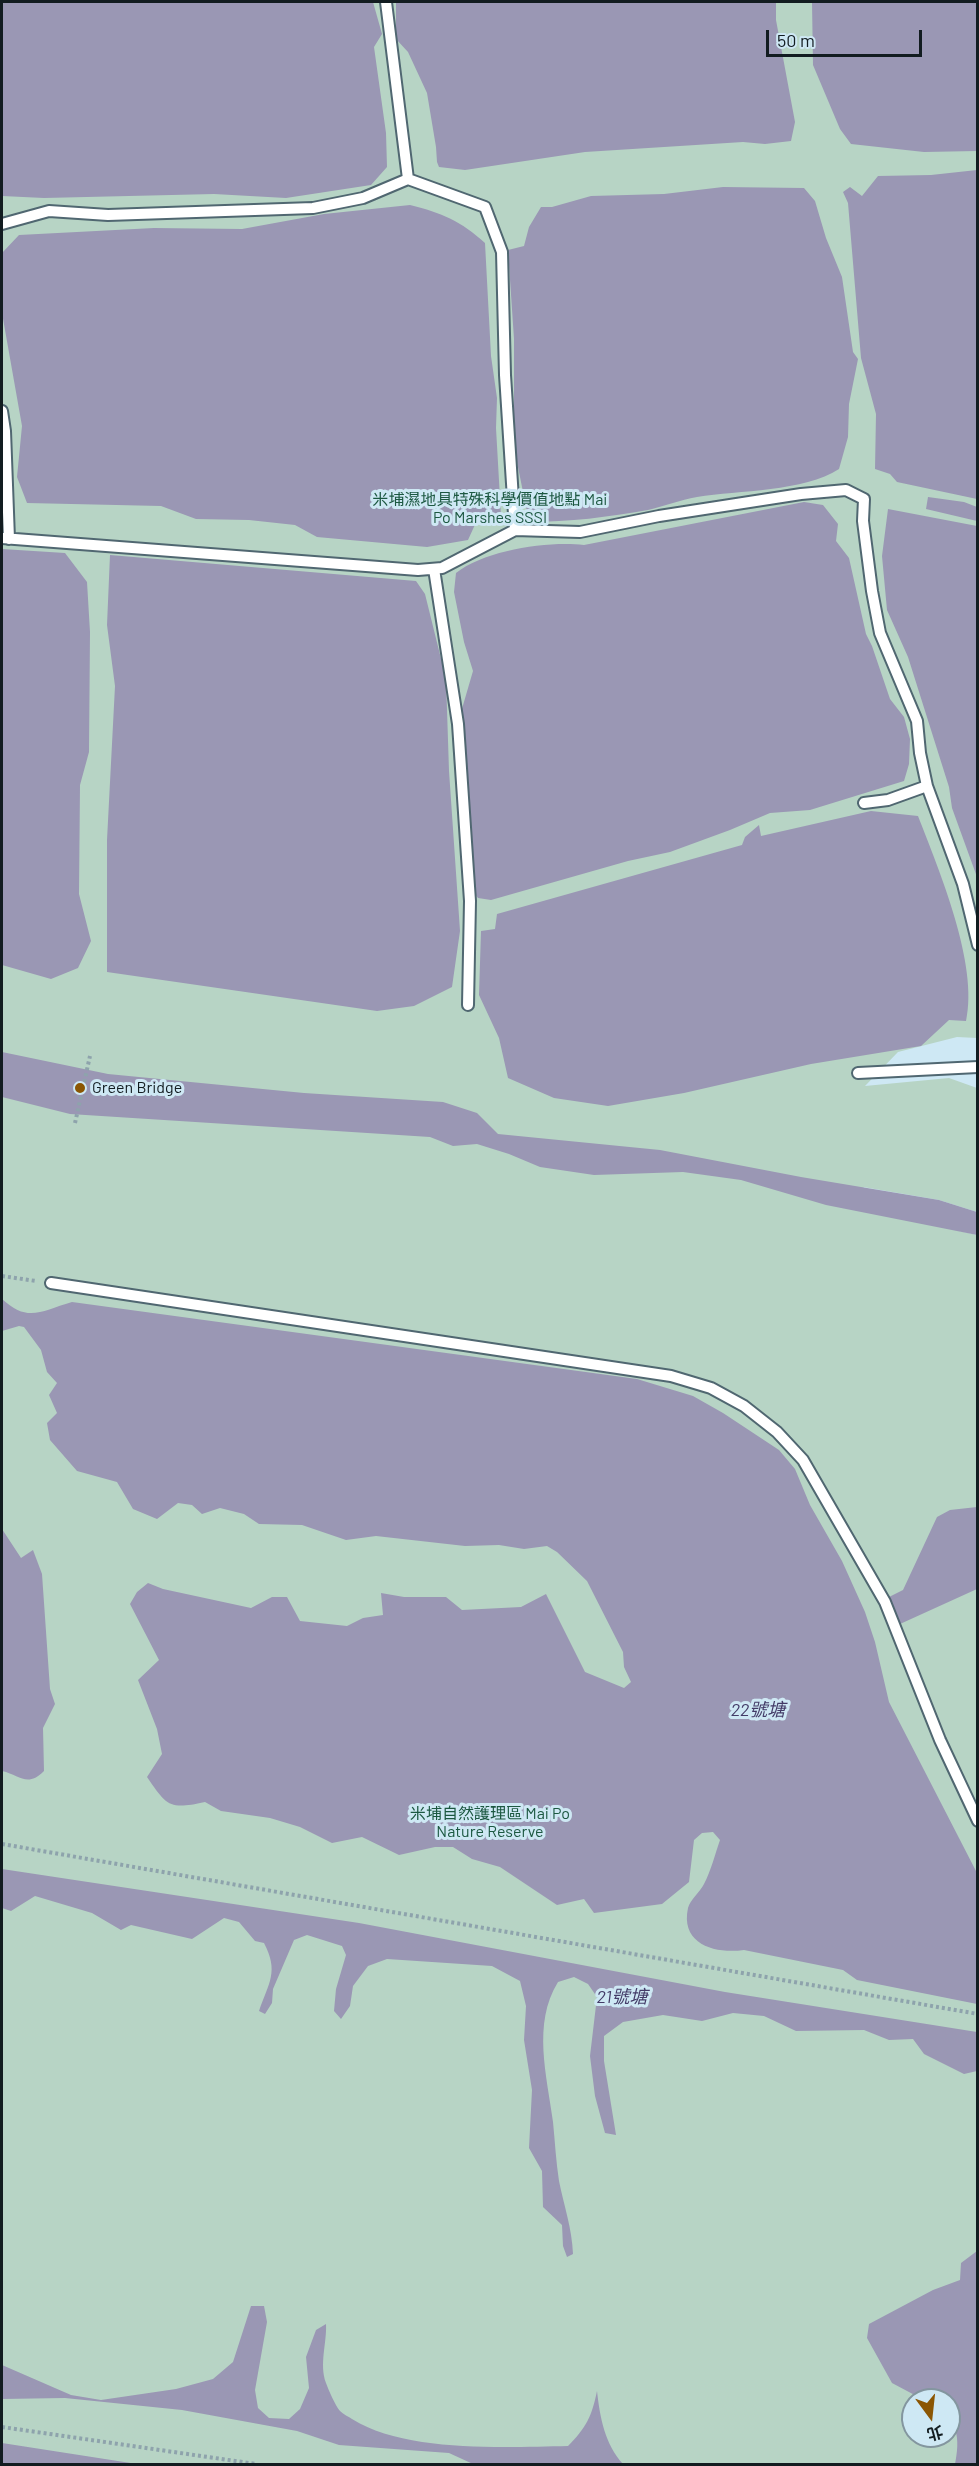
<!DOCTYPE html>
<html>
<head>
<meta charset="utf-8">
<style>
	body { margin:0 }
	#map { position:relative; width:979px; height:2466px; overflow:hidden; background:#cee8f4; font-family:Barlow,"Noto Sans TC",sans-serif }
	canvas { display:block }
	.frame { position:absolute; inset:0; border:3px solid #121c20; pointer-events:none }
	.north { position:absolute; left:901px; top:2388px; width:60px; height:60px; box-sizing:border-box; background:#cee8f4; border:2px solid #83969f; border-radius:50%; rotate:165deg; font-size:16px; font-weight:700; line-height:24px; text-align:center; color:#121c20 }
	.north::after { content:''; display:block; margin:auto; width:21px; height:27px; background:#8b5603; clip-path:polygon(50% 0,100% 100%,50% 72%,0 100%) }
	.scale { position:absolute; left:766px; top:30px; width:156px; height:27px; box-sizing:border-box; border:3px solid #121c20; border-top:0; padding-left:8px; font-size:18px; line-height:21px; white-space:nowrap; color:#121c20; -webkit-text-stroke:4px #cee8f4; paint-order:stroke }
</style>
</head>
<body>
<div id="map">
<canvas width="979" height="2466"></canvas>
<div class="frame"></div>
<div class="north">北</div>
<div class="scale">50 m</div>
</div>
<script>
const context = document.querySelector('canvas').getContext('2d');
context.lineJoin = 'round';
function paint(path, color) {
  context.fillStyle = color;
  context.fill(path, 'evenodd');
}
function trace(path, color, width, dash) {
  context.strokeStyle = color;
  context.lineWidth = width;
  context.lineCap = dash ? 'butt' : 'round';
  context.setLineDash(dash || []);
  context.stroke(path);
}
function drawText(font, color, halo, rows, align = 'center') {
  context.font = font + ' Barlow,"Noto Sans TC",sans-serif';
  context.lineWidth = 6;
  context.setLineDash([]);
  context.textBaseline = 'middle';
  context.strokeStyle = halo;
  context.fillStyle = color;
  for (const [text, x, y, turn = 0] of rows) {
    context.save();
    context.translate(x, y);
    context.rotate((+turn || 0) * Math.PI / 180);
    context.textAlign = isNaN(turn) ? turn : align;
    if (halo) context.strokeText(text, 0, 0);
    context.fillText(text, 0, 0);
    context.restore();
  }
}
paint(new Path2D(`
	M2,2H977V1038L957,1037L898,1052L865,1086L949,1078L977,1088V1212L939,1200L863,1187L899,1217L977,1235V2464H2ZM913,2400H949V2436H913Z`), '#b7d4c5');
paint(new Path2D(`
	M2,2H373L382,34L374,47L386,133L387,167L371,185L286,198L214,194L44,198L2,196Z
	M396,2H776V20L795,122L791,141L765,144L743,142L585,152L465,170L439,167L437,162L436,147L427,93L408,52L396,39Z
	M812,2H977V151L924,152L851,144L840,129L813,65Z
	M977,170H978L977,499L897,482L890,474L875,469L876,414L861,358L848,203L843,192L850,187L862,196L878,176L931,175Z
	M723,187L804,188L815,201L826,238L842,277L853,352L858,359L849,404L848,437L839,469C804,492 739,490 697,497C680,500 664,506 648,510C609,517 569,522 529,522L514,447V339L508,250L524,246L529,227L541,207H552L591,196L664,194Z
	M410,205C442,213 461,221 485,243L491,356L497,398L496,428L501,516L478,518L468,540L427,547L317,537L295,525L249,520L196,519L161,506L27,503L17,477L22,426L2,313V253L19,235L154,228L242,229L324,214Z
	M928,497L964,502L977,507V521L926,509Z
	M804,502L823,505L838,524L836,541L849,558L866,634L872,646L890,699L904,717L910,739L909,764L904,781L810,810L770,813L730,830L670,852L628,861L491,900L478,898L468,885L459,719L473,671L464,642L454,592L456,573C486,550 547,541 584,545Z
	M888,509L977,526V877L952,808L949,787L908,657L887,610L882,556Z
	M2,549L65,553L87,582L90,632L89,752L80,785L79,894L91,941L78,968L51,979L2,965Z
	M110,555L416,581L425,594L446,679L449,771L460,931L452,987L414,1006L377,1011L107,972V840L115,686L107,625Z
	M871,811L918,816C939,870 979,965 966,1021L949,1020L921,1046L811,1064L684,1093L608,1106L554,1098L508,1078L499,1038L479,995L481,931L495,929L497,914L742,845L745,837L759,825L761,836Z
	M2,1052L108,1074L304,1093L443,1102L477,1113L498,1134L660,1150L801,1177L939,1200L977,1212V1235L826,1205L741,1180L683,1172L594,1175L540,1167L509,1154L477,1144L453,1146L430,1137L70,1114L2,1097Z
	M2,1299C28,1323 41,1311 72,1302L637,1379L693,1396L723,1413L779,1450L795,1469L810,1505L842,1561L865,1612L875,1642L889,1702L977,1873V2004L857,1980L843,1970L744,1950C716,1954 680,1945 688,1908C690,1900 700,1892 704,1884C711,1871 715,1854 720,1840L713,1832L702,1833L694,1840L689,1882L662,1904L594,1913L584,1899L557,1905L500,1867L472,1859L453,1847H435L399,1855L362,1837L332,1843L300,1827L270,1818L221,1811L205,1802C169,1810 167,1806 147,1777L162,1754L157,1729L138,1680L159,1660L130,1604L137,1592L148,1583L163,1589L251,1608L272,1597H287L300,1621L347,1626L363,1618L383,1615L381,1593L404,1597H446L462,1610L521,1607L546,1594L585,1672L624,1688L631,1682L624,1667L623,1652L587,1581L557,1552L547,1546L524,1549L499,1545L465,1546L376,1536L346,1540L302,1525L259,1524L244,1514L220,1508L202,1514L192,1505L178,1503L157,1519L133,1509L117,1482L77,1471L50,1440L47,1423L57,1413L49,1395L57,1383L47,1372L41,1350L24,1327L19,1326L2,1331Z
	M977,1507V1589L900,1624L887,1598L903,1590L937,1517L950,1510Z
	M2,1529L21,1558L33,1550L42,1574L50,1689L55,1704L43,1728L44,1771C27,1788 20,1775 2,1771Z
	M2,1869L359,1923L725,1992L977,2032V2071L964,2074L924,2054L913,2039L889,2040L864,2030L796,2031L764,2016L733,2013L702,2021L663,2015L623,2022L604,2036V2061L616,2135L605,2133L595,2096L590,2056L597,1997L588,1984L574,1977L558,1982C532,2024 547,2076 553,2122C555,2142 556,2162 559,2181C564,2206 572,2228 573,2254L567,2257L563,2246L562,2225L543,2207L542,2171L529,2148L532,2090L524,2040L526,2006L520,1981L492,1966L387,1959L368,1966L353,1986L350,2006L341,2019L334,2011L336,1989L346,1955L342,1946L307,1935L294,1940L273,1989L272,2003L265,2014L259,2011C269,1982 279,1972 264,1943L255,1941L239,1922L224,1918L192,1939L131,1925L121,1930L92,1913L35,1896L11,1911L2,1908Z
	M977,2251V2464H955C957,2454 959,2440 955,2429C950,2414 949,2417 949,2400H924L892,2383L867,2338L869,2324L933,2290L960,2280L961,2263Z
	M251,2306H264L267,2322L255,2390L258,2408L269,2418L289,2419L300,2409L309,2388L306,2357L316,2330L326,2324C327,2343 319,2364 326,2383C329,2391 335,2405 340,2411C343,2414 349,2417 352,2419C406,2453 505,2447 568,2446C586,2428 592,2416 597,2391C600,2418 605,2444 623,2464H473L449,2453L339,2445L297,2431L182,2410L65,2398L2,2399V2365L71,2395L101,2400L176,2389L213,2379L233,2362Z
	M2,2443L137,2464H2Z`), '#9a97b4');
const service = new Path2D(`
	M386,2L408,179
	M2,224L49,211L108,215L313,208L363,198L408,179L485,207L502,252L505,375L515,530
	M2,411L5,431L9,539
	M2,538L418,570L442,568L515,530L580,532L659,516L801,494L846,490L864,499L863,521L872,591L880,633L917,721L920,753L927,786L963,884L978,945
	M434,569L458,724L470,901L468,1005
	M864,803L888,800L927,786
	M858,1073L978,1067
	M51,1283L671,1376L711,1388L744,1406L777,1432L803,1460L885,1602L940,1740L978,1821`);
trace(service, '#506771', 14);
trace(new Path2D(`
	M75,1123L90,1056
	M2,1276L36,1281
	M2,1844L978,2014
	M2,2427L256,2464`), '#8ea3ac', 4, [3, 3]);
trace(service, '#fff', 10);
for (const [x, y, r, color] of [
	[80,1088,6,"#8b5603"]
]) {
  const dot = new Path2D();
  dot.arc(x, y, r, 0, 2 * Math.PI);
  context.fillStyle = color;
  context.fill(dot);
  trace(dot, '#cee8f4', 2);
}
drawText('16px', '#1c5841', '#cee8f4', [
	["米埔濕地具特殊科學價值地點 Mai",490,500],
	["Po Marshes SSSI",490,518],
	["米埔自然護理區 Mai Po",490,1814],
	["Nature Reserve",490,1832]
]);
drawText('16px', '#121c20', '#cee8f4', [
	["Green Bridge",92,1088]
], 'left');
drawText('italic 18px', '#433b67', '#cee8f4', [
	["22號塘",758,1710],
	["21號塘",622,1997]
]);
</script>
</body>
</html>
